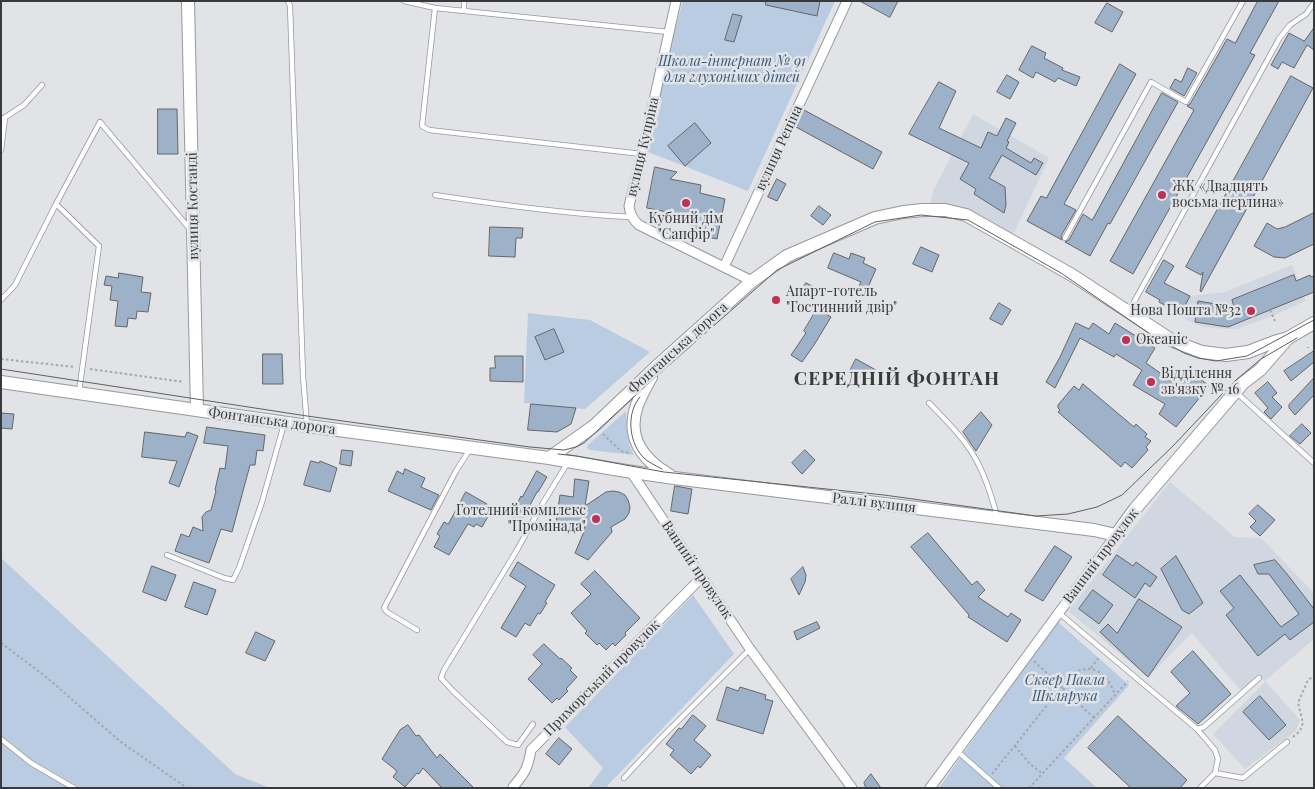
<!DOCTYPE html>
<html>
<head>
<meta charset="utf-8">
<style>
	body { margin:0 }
	#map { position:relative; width:1315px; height:789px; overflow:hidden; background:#e1e3e6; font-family:"Playfair Display",serif }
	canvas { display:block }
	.frame { position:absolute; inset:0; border:2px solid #38393a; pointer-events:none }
</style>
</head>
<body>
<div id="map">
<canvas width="1315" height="789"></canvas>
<div class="frame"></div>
</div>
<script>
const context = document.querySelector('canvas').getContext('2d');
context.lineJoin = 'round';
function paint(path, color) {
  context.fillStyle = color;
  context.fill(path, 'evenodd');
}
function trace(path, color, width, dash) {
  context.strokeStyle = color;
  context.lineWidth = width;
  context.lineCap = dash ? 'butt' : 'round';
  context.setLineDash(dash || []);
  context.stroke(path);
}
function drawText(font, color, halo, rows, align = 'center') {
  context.font = font + ' "Playfair Display",serif';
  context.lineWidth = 5;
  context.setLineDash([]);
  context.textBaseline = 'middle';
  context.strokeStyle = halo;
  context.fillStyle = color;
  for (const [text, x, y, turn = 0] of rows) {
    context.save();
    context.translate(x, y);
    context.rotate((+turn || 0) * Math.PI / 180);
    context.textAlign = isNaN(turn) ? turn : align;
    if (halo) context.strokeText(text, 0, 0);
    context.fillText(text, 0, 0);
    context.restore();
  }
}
paint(new Path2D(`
	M973,114L1049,158L1012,237L930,205L933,191Z
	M1292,265L1306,301L1277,314L1237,329H1228L1203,327L1174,314L1159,303L1168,285L1190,296L1225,292Z
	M1170,482L1235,537L1261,538L1314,593V639L1265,681L1300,720L1296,731L1245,769L1213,734L1265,682L1260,675L1241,691L1192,633L1148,677L1068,611Z`), '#d0d7e0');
paint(new Path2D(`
	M683,1H835L748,191L648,152L662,101L656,96Z
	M528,313L590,320L650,352L585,409L524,403Z
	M626,411C627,427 626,441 634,455L590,450L587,448L588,445Z
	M1,558L235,774L270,788H1Z
	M693,595L734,654L607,786L609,788H588L603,768L565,727Z
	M1057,621L1129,685L1064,758L1097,788H939Z`), '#b9cce1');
const building = new Path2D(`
	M766,1H820L817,16L766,5Z
	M860,1H898L890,17Z
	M1258,1H1279L1250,53L1255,55L1133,274L1110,261L1194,110L1187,106L1190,104L1205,78L1227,39L1235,43Z
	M1107,3L1123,12L1112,32L1095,23Z
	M733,14L742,16L734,42L725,40Z
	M1314,28V50L1307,45L1294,68L1282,62L1278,69L1271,65L1289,33L1304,41Z
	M1032,46L1046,53L1044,58L1063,68L1062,70L1080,77L1076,86L1058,78L1055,82L1036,72L1033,78L1019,70Z
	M1120,64L1136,74L1064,204L1076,210L1061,236L1062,240L1027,221L1041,196L1046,198Z
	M1188,68L1197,73L1184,96L1170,88L1175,79L1181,82Z
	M1007,75L1019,82L1010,99L997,92Z
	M1291,76L1313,88L1201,292L1200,291L1203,272L1201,275L1186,267Z
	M939,82L956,91L939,128L981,148L988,132L997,136L1006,118L1016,123L1007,141L1009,142L1006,148L1031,163L1034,158L1043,163L1036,175L1002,155L989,178L1005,187L1006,205L1004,213L974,194L976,189L960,179L969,163L909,134Z
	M1162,93L1178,102L1110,224L1108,223L1090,256L1065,242L1069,240L1083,214L1092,220Z
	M158,109H177L178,154H158Z
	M804,110L882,152L873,169L796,127Z
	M695,123L711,143L685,166L668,146Z
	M655,167L677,172L670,179L701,185L700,193L725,199L717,239L693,234L694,226L665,219L667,212L647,208Z
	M777,179L786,184L777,201L768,197Z
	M819,206L831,215L823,225L811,216Z
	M1314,213V244L1285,258L1274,257L1254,246L1267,223L1277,229L1285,227Z
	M490,227L523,228L522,238H516L515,257L489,256Z
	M921,247L939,255L932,272L913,264Z
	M834,253L849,259L851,253L865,258L863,263L876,269L866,292L858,288L861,282L828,268Z
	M1164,260L1174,266L1164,283L1190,296L1181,313L1159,302L1160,300L1146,292Z
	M119,273L143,277L141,292L151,293L148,312L137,311L136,319L128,318L127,327L115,326L118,301L110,300L112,286L104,285L106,276L118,278Z
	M1294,275L1296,281L1310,275L1311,277L1314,276V292L1228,327L1195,322L1198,301L1234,307L1232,300Z
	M806,283L816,288L811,298L800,293Z
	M999,303L1011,310L1002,325L990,319Z
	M817,309L831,317L814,345L802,362L791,355L806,333L804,331Z
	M1076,323L1089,329L1093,323L1109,334L1115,323L1155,348L1146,363L1177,385L1188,369L1209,386L1176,427L1159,414L1165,404L1133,385L1142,370L1116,354L1114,357L1080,338L1055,388L1046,382L1060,357Z
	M554,329L564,352L545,360L535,337Z
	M1314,351V362L1291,381L1284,371Z
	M263,354H282L283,384H263Z
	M495,356H523V382L490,381V368H495Z
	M856,359L876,370L869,382L850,371Z
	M1314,378V395L1295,415L1289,408V405Z
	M1268,382L1277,393L1272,397L1282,407L1271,419L1264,412L1268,408L1255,393Z
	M1083,384L1134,427L1136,424L1147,434L1145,437L1151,441L1146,447L1148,450L1132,468L1125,462L1121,467L1058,412L1060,410L1058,408V405L1074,386L1079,390Z
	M531,404L576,408L571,424L557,432L528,430Z
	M981,412L992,425L976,451L963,432Z
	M1,413L14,414L12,429L1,428Z
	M1302,424L1311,433L1300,444L1290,436Z
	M207,427L265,435L263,451L257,450L255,465H250L232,532L221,529L209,563L175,551L181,534L189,537L193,527L203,531L202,517L206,512L211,510L216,491L215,490L220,468L225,469L228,446L204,443Z
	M145,432L185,437L187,432L198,436L179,487L169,483L177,461L142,457Z
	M342,450L353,451L351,466L340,464Z
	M805,450L815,460L802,474L792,463Z
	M311,461L319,463L320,461L337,468L330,492L304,485Z
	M405,469L425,478L421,487L439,495L431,510L388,491L397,471L403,474Z
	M537,471L547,477L538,492H537L521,522L511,516L521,496L522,497Z
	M575,479L589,481L585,506L606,492L613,491L619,492L625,495L628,500L630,507L629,513L625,519L611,527L612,532L588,560L575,553L583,534L585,525L556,522L560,495L573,497Z
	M675,486L692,489L688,514L671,511Z
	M466,492L487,504L484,510L490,513L482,527L476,524L474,527L468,524L449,555L434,547L440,536L437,534L444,522L448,524Z
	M1258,505L1275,520L1260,536L1250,527L1256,521L1249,514Z
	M928,533L972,585L977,581L985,590L978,597L1008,617L1011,613L1021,620L1007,642L968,617L969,615L911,547Z
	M1055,546L1072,557L1043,601L1025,591Z
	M1117,555L1133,566L1136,562L1157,577L1150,587L1145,583L1135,598L1103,575Z
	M1176,556L1203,603L1189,614L1182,610L1161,569Z
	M1275,560L1287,574L1314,609V622L1290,640L1285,634L1258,656L1226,615L1234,608L1220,591L1240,575L1281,627L1299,614L1269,574H1258L1254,565Z
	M518,562L555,585L545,602L547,603L540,614L538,613L530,626L525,623L516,637L501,628L526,586L510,576Z
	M152,566L176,575L166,601L143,592Z
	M803,567L806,575L805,582L799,595L791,579Z
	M595,571L640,618L625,633L626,635L615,646L613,643L606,650L599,643L597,645L585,633L587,631L571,613L591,594L581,584Z
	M194,582L216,590L207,615L185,607Z
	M1093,590L1113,605L1099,624L1079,609Z
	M1139,599L1182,627L1148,677L1100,632L1108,624L1117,633Z
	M817,622L820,628L797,640L794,632Z
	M256,632L275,641L265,661L246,653Z
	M544,644L560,659L561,658L572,668L570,670L577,677L566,689L568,691L559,700L557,698L552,703L528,679L542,664L533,655Z
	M1193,651L1231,694L1198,724L1176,706L1190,693L1171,672Z
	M727,687L738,691L740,687L766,695L765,699L773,701L763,734L717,720Z
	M1260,696L1286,725L1269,740L1243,712Z
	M693,715L706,726L694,740L711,755L700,768L698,766L691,774L670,755L674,750L666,744L679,728L681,729Z
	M1118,716L1187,780L1180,788H1131L1088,748Z
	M408,725L416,736L419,735L437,758L440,754L474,788H442L423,768L419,774L417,773L405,787L393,777L397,771L382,759L400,730Z
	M559,738L572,749L559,765L546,754Z
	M871,774L881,788H866L864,783Z`);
paint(building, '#9db1c8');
trace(building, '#646668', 1);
const lane = new Path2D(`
	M288,1L290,6L303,376L307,425
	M404,1L435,8L669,32
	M464,1V11
	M435,8L422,126L429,130L642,154
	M1,120L24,105L42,85
	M1,150L5,118
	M435,195C500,205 566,214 631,217
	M56,204L100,122L189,228
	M1065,238L1151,82L1186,102L1243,1
	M1,300L15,285L56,204L99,246L79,392
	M1129,311L1279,39L1290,25L1306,14L1314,3
	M1237,393L1314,463
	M929,403C942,416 955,429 966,444C982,465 990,491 997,516
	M167,555L224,578L233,580L239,568L262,502L284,424
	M1059,613L1197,729L1204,727L1259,678
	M417,630L387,612L384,608L456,471L470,449
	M533,724L518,745L507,742L453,691L441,678L444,670L517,550L543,503L568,462
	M1197,729L1215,750L1218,759L1215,773L1200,788
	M1,739L31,763L74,788
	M957,751L999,788
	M1215,773L1243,778L1287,742
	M624,778L661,738L750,649`);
const street = new Path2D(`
	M676,1L642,154L629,206C630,215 633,220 639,225L752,281
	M724,267L847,1
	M631,472L750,649L852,788
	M513,787C525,773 528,768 531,750L702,577
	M930,788L1116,535`);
const secondary = new Path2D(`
	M188,1L197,410
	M651,377C646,386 641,395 637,405C626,437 642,459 669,475
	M1,382L308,426L549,458L626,471L674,478L1094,530L1116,535L1135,509L1243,383L1260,370L1288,338
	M549,458L594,426L655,368L752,281L787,256L875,218L903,212L923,210H945L966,215L1072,275L1173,341L1202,352L1226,355L1248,352L1274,342L1288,338L1314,323`);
trace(lane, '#96989b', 6);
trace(street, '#96989b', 11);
trace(secondary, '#96989b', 14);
trace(new Path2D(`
	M1270,310L1275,321
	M1308,347V348
	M1,359L75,367
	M90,369L184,382
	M603,434L621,451L629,453
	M1,643L45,676L121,742L187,788
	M1034,661L1094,718
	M1091,668L1100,656
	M1293,737L1300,731L1303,723L1298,703L1308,680L1314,676
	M1015,746L1030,764L1043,774
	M992,774L1072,674C1092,661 1108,674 1115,695
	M1029,788L1128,681`), '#a6a7aa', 2, [2.5, 2.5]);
trace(lane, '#fff', 4.5);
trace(street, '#fff', 9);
trace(secondary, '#fff', 12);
trace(new Path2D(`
	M1,369L307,416L530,447L564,450L576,447L584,443L651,381L777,270L875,222L921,215L968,220L1061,273L1150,334L1184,353L1198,358L1216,361L1247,356L1314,320
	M640,397C626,413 629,441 642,456C647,462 655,465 662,469
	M558,454L576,456L664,472L884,495L1036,516L1068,514L1097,507L1122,495L1173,446L1223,393L1236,380L1261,359L1297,338`), '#5f6061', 1);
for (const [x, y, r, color] of [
	[1162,195,5,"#c03050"],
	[686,203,5,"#c03050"],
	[776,300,5,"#c03050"],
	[1251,311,5,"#c03050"],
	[1126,340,5,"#c03050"],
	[1151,382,5,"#c03050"],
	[596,519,5,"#c03050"]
]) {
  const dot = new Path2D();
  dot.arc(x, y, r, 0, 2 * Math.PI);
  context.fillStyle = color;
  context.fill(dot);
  trace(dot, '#e1e3e6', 2);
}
drawText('italic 14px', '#395a7e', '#e1e3e6', [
	["Школа-інтернат № 91",732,62],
	["для глухонімих дітей",732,78],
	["Сквер Павла",1065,681],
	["Шклярука",1065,697]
]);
drawText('14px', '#38393a', '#e1e3e6', [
	["вулиця Купріна",643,147,-77],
	["вулиця Рєпіна",779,148,-65],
	["вулиця Костанді",193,206,-91],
	["Фонтанська дорога",678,348,-42],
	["Фонтанська дорога",272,421,8],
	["Раллі вулиця",874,503,7],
	["Ванний провулок",1101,556,-53],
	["Ванний провулок",697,570,56],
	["Приморський провулок",602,678,-45]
]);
drawText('14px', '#38393a', '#e1e3e6', [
	["ЖК «Двадцять",1172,187],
	["восьма перлина»",1172,203],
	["Кубний дім",686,219,"center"],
	["\"Сапфір\"",686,235,"center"],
	["Апарт-готель",786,292],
	["\"Гостинний двір\"",786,308],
	["Нова Пошта №32",1241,311,"right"],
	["Океаніс",1136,340],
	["Відділення",1161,374],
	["зв'язку № 16",1161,390],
	["Готелний комплекс",586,511,"right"],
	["\"Промінада\"",586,527,"right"]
], 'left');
context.letterSpacing = '1px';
drawText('bold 19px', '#38393a', '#e1e3e6', [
	["СЕРЕДНІЙ ФОНТАН",897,379]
]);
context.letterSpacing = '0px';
</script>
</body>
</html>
